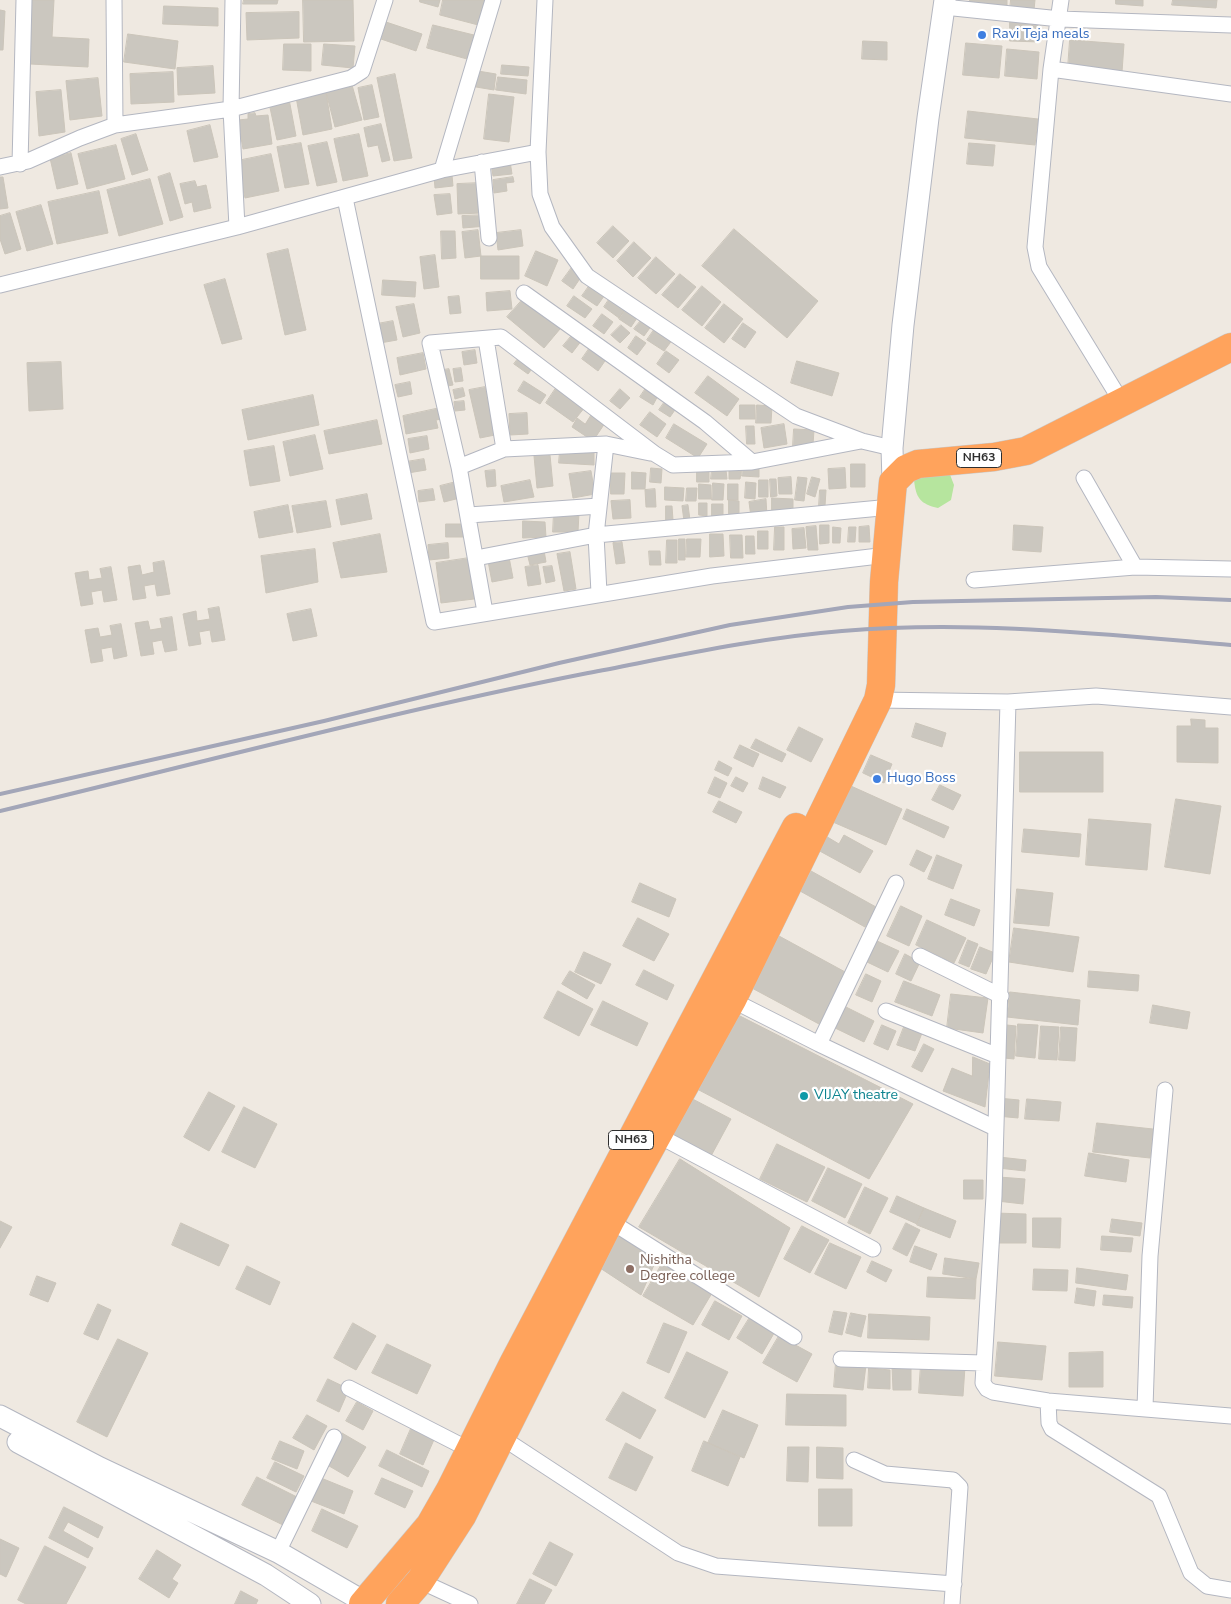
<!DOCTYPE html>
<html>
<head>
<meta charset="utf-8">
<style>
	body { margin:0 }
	canvas { display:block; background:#efe9e1 }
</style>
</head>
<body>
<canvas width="1231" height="1604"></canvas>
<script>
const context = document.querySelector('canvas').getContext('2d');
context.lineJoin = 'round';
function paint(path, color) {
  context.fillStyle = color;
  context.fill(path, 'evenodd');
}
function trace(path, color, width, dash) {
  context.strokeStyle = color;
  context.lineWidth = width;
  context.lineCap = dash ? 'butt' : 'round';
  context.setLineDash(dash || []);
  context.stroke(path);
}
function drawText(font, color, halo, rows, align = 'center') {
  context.font = font + ' "Nunito Sans",sans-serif';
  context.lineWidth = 4.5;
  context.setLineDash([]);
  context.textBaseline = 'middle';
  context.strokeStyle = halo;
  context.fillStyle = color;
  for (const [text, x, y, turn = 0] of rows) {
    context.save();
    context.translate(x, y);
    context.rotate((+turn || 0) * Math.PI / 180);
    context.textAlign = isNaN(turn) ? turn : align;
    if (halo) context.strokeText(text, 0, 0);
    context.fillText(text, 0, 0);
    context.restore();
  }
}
paint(new Path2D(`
	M924,470L949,472L954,485L951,500L938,508C920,504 916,498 914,480Z`), '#b6e59e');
const building = new Path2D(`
	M32,0H54L52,37L89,39L88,67L30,64Z
	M244,0H278L277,4H243Z
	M303,0H353L354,41L304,42Z
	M420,0H440L438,7L420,2Z
	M443,0H488L482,26L440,15Z
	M970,0H1007V5L970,4Z
	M1011,0H1035L1034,10L1010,9Z
	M1116,0H1143V6L1116,4Z
	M1173,0H1217L1216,8L1172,5Z
	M164,6L218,8V26L163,24Z
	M0,10L5,11L3,50H0Z
	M299,12V38L247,40L246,13Z
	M1010,19L1041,20L1040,42L1010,41Z
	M386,22L422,34L416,51L381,39Z
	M433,25L474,35L467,59L427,48Z
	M128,34L178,41L175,69L124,62Z
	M1070,40L1124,44L1122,72L1068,68Z
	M863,41L887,42V60L862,59Z
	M966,43L1002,46L999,78L963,75Z
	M284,44H311V71L283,70Z
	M324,44L355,46L353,68L322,65Z
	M1007,49L1039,52L1037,79L1005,76Z
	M502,65L529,67L528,76L501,74Z
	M213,66L215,93L178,95L177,68Z
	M472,70L496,74L494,90L470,86Z
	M173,72L174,102L131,104L130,74Z
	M395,74L412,158L394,161L377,78Z
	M498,77L527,80L526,94L496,90Z
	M98,78L102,116L70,120L66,81Z
	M352,85L362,120L335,127L326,92Z
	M372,85L379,117L364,120L358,88Z
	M61,90L65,132L39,136L36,92Z
	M326,92L332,129L303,135L296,97Z
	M489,94L514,97L509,142L484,139Z
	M289,99L296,136L277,140L269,103Z
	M968,111L1038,119L1035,145L965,138Z
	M255,113L256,116L268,115L272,144L243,149L238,120L248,119V114Z
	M381,124L390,160L382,162L378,145L368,147L364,128Z
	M210,125L218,157L194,162L187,131Z
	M136,134L148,170L132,175L121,139Z
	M359,134L368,176L343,181L334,139Z
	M327,142L337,182L317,186L308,146Z
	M301,143L309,184L285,188L277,147Z
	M969,143L995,145L993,166L967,164Z
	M116,145L125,179L87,189L78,154Z
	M71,153L78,184L57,189L50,158Z
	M271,154L279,191L245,198L237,161Z
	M510,161L512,174L493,176L491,163Z
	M170,173L183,217L170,221L158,177Z
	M452,175L453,186L435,188L434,177Z
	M0,177H3L8,208L0,209Z
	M513,177L514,182L506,183L507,191L494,193L493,180Z
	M150,179L163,224L119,236L107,190Z
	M195,181L197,187L206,185L211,208L194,212L192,202L185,204L180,184Z
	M480,183L481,213L458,214L457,184Z
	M99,191L108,233L57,244L48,202Z
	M450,194L452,213L437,215L434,195Z
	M41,205L53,244L27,251L16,212Z
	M10,213L21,249L5,254L0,239V216Z
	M486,215L487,226L463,228L462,216Z
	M613,226L629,241L613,258L597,243Z
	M734,229L818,301L787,338L702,266Z
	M478,230L481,256L465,258L462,232Z
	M521,230L523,246L498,250L496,233Z
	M441,231H455L456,258L442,259Z
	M634,242L651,258L633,277L617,261Z
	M288,249L306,330L285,335L267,254Z
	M536,251L558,260L547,286L525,276Z
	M435,255L439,287L424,289L420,257Z
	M481,256H519V279H481Z
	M656,257L675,274L656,294L638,278Z
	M573,266L583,274L573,289L562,281Z
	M680,274L696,287L678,308L662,295Z
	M225,279L242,339L222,344L204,285Z
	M383,280L416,282L415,297L382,295Z
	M592,282L607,292L597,306L582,296Z
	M702,286L721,302L702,326L682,310Z
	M510,291L512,309L487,311L486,293Z
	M612,295L627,307L619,318L604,307Z
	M459,296L461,313L450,314L448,297Z
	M574,296L592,309L585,318L567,306Z
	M524,298L560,329L544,348L507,317Z
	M414,304L420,333L403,337L396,307Z
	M724,304L743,319L724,343L705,328Z
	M627,307L639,315L631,327L619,319Z
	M602,314L613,322L604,334L593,326Z
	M643,318L652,325L644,336L634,329Z
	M393,321L397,340L380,343L377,324Z
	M743,323L756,332L745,348L732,339Z
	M621,325L630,333L620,343L611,335Z
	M656,327L673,339L664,351L647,340Z
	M574,333L582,340L572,353L563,346Z
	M636,336L646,343L637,355L628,348Z
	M591,346L607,358L598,371L582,359Z
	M475,350L477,363L464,365L462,352Z
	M666,351L679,360L669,373L657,364Z
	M423,353L426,369L400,375L397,358Z
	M521,355L535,365L528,374L514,364Z
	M797,361L839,373L832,396L791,383Z
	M61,362L63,409L29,411L27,363Z
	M461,368L463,381L455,382L453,369Z
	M449,369L453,385L442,387L438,371Z
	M708,376L739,399L727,416L695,393Z
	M524,381L546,395L540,404L518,391Z
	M410,382L412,394L398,397L395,385Z
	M558,385L585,407L573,422L546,403Z
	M648,385L660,392L653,405L640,397Z
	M485,387L495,435L480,438L469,390Z
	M463,388L465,396L455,399L453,390Z
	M620,389L630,398L620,409L610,401Z
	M313,395L319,425L248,440L242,410Z
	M666,400L677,407L670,417L659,410Z
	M464,401L465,410L455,411L454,402Z
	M740,405H755V419H740Z
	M757,405L772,406L771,423H756Z
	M440,408L442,419L436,420L438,428L406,434L403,416Z
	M650,412L666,424L657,437L640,425Z
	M527,413L528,434L510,435L509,414Z
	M592,414L605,423L593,441L572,427L577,418L585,424Z
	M377,420L382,444L329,454L324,431Z
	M674,424L707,444L698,458L666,438Z
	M784,424L787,444L764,448L761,428Z
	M746,426H754L755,444H747Z
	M794,429L814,430L813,445L793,446Z
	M315,435L323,469L290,476L283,442Z
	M427,436L429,449L410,453L408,439Z
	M274,446L280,481L250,486L244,451Z
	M560,451L594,452V465L559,463Z
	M550,455L553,486L537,488L534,456Z
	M424,459L426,470L408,473L406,462Z
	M851,464H865V487H851Z
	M742,467L740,479H729V468Z
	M743,467H759V477L742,476Z
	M651,468L662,469L661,483L650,482Z
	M845,468L846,488L829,489L828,469Z
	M712,469L726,470L727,479H711Z
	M495,470L496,486L487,487L485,471Z
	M591,471L595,494L573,498L569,474Z
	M697,471H709V482H697Z
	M632,472L646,473L645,489H632Z
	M611,473H625L624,494H611Z
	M791,477L792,494H779L778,478Z
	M798,477L807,478L804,501L795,500Z
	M812,477L820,479L815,497L807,494Z
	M770,479H776L777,496L771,497Z
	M530,480L534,497L504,502L501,486Z
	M759,480H768V497H759Z
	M456,482L460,498L444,502L440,486Z
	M746,482L756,483L755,499L745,498Z
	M713,483L724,484L723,500H712Z
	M699,484L711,485V499H699Z
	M728,484H738V500H728Z
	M665,487L684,488L683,501L665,500Z
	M687,488H697L696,501H686Z
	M433,489L435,500L419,502L418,491Z
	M655,489L656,507H646L645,490Z
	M820,490H826L825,506H819Z
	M367,494L372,519L341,525L336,500Z
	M772,498L793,499V513L772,512Z
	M766,499L767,516L751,517L749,502Z
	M630,500L631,518L613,519L611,501Z
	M729,500L739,501V516H729Z
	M326,501L331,527L297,533L292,506Z
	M699,503H707V516L699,515Z
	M712,504H723V516L712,517Z
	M288,505L293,532L259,538L254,512Z
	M688,505L690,520L684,521L682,506Z
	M666,506H672L673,520H666Z
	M554,512L579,513L578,532H553Z
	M523,521L545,522L546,537L523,538Z
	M446,524H465V537H446Z
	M820,525H829V543L820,544Z
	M1014,525L1043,527L1041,552L1013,550Z
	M816,526L818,550H808L806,527Z
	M869,526L870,542H859V527Z
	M775,527H784V550H774Z
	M833,527L841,528L840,543H833Z
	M849,527H856L855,542H848Z
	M804,528L806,548L793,549L792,529Z
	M758,531H768V549H758Z
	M380,534L387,572L341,578L333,543Z
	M710,534H723L724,556L710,557Z
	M730,535H742L743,558H731Z
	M746,536H754L755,554H746Z
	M679,539H685V560H679Z
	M687,539H701L700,557H686Z
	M667,540H677V563H666Z
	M622,542L625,563L616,564L613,543Z
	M448,543L449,558L429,560L428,545Z
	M315,549L318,582L266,593L261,556Z
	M544,550L546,562L530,565L527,553Z
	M649,551H660L661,565H650Z
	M570,552L576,589L564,591L557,554Z
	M509,557L513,578L492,582L488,561Z
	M469,558L474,599L441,603L436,563Z
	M164,561L170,594L157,596L155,584L144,586L146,598L133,600L128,567L140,565L142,575L154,572L153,563Z
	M538,565L541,584L528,586L525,567Z
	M552,566L555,581L546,583L543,567Z
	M111,567L117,600L104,602L102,590L91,592L93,604L81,606L75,573L88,571L89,580L102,578L100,569Z
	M219,607L225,640L212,642L210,630L199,632L201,644L189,646L183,614L196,611L197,621L210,619L208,609Z
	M311,609L317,636L293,641L287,614Z
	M172,617L177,650L165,652L162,640L152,642L154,654L141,656L135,623L148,621L150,630L162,628L160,619Z
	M121,624L127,656L114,659L112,647L101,649L103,661L91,663L85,630L98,628L100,637L112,635L110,626Z
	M1191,719L1205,720V728H1218V763L1177,762V726H1191Z
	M916,723L946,733L942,747L912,737Z
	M799,727L823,739L811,762L787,750Z
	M756,739L786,754L782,762L751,748Z
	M740,745L759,754L753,767L734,758Z
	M1020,752H1103V792H1020Z
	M871,755L892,764L884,783L863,773Z
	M719,761L732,768L728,776L715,770Z
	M715,777L727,783L720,798L708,793Z
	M736,777L748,783L743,792L731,786Z
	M763,777L786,787L780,798L759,789Z
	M842,782L902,809L886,845L826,819Z
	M940,785L961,795L953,810L932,800Z
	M1176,799L1221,806L1210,874L1165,867Z
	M719,801L742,812L736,823L713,812Z
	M907,809L949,827L944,838L903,819Z
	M1089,819L1151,824L1147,870L1086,865Z
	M1024,829L1081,834L1079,857L1022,852Z
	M824,835L839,844L844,835L873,851L860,873L816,849Z
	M917,850L932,857L924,872L910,865Z
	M937,855L962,865L953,889L928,879Z
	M811,871L876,907L865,927L800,891Z
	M640,883L676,899L669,917L632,902Z
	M1017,889L1053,893L1049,926L1014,923Z
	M951,899L980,910L974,926L945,915Z
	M901,906L922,916L909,946L887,936Z
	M638,918L669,934L654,961L623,946Z
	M927,920L966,938L954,963L916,945Z
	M1014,928L1079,937L1073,972L1009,962Z
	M779,936L847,973L819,1024L750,987Z
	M968,940L978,944L969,967L959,963Z
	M877,941L899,951L888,972L867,962Z
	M980,947L995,953L986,974L971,969Z
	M584,952L611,964L601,984L575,972Z
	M905,954L920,962L911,981L896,974Z
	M644,970L674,985L667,1000L636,985Z
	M570,971L595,985L587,999L562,984Z
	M1089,971L1139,975L1138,991L1088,987Z
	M866,974L881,981L872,1002L856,995Z
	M904,981L940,995L932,1016L895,1002Z
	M558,991L593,1009L579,1036L544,1018Z
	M1010,992L1080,1000L1078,1025L1007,1017Z
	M951,994L988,998L983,1033L947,1028Z
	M603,1001L648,1023L637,1046L591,1025Z
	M1153,1005L1190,1012L1187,1029L1150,1023Z
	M844,1006L874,1021L864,1042L833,1027Z
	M738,1015L913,1104L869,1179L697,1089Z
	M1018,1024L1038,1025L1035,1058L1016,1056Z
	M882,1025L896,1031L888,1050L874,1044Z
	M1007,1025L1016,1026L1014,1059L1004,1058Z
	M1041,1026L1059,1027L1057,1060L1039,1059Z
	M904,1027L922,1033L915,1051L897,1045Z
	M1061,1027L1077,1028L1075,1061L1059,1060Z
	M924,1044L934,1049L922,1072L912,1067Z
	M973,1057L990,1064L985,1107L943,1091L952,1068L972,1076Z
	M209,1092L235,1106L209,1151L184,1137Z
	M683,1094L731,1119L711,1156L664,1131Z
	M998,1098L1019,1100L1018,1118L997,1116Z
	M1027,1099L1061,1102L1059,1121L1025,1119Z
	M244,1107L277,1124L255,1168L222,1152Z
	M1097,1123L1153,1129L1150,1158L1093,1152Z
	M777,1144L825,1167L807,1202L760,1179Z
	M1089,1153L1129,1160L1126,1182L1085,1176Z
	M999,1157L1026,1160L1025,1171L998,1168Z
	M680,1159L790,1228L759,1297L639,1227Z
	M828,1168L862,1184L845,1218L812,1201Z
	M999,1177L1025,1179L1023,1204L997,1201Z
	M964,1180H983V1199H964Z
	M865,1187L888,1198L870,1234L848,1223Z
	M897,1196L924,1208L917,1224L890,1212Z
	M924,1208L956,1221L950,1238L917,1225Z
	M995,1213L1026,1214V1243H994Z
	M1033,1218H1061L1060,1248L1033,1247Z
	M1112,1219L1142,1223L1140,1236L1110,1232Z
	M0,1221L12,1227L0,1248Z
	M181,1223L229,1245L219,1266L172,1245Z
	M906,1223L920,1230L907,1256L893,1249Z
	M802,1226L829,1240L810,1273L784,1259Z
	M619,1232L657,1258L641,1295L597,1266Z
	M1102,1236L1133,1238L1131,1252L1101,1250Z
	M830,1243L861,1257L846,1289L815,1274Z
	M915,1246L937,1254L931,1270L910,1262Z
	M945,1258L979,1263L976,1279L943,1274Z
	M665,1259L715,1288L693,1325L643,1296Z
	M872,1261L892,1270L886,1282L867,1272Z
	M247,1266L280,1282L270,1305L236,1289Z
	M1077,1268L1128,1275L1126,1290L1076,1283Z
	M1034,1269L1068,1270L1067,1291L1033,1290Z
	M37,1276L56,1283L48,1302L30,1295Z
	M928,1277L976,1279L975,1299L927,1297Z
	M1077,1288L1096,1291L1094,1306L1075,1303Z
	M1104,1295L1133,1297L1132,1308L1103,1305Z
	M715,1301L742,1316L729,1340L702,1325Z
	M98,1304L111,1310L98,1340L84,1334Z
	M834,1311L847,1313L842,1335L829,1332Z
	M851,1313L866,1316L861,1337L846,1333Z
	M752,1314L777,1328L762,1354L737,1338Z
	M869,1314L930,1317L929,1340L868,1338Z
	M353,1323L376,1336L356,1370L334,1358Z
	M664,1323L687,1332L669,1373L647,1363Z
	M779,1336L812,1354L797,1382L763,1363Z
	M118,1339L148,1353L107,1437L77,1422Z
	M998,1342L1046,1346L1042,1380L995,1376Z
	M387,1344L431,1365L417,1394L372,1373Z
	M687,1352L728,1372L705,1418L665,1398Z
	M1103,1352V1387H1069V1353Z
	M836,1362L866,1365L863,1390L834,1387Z
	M921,1364L965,1367L963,1396L919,1393Z
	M911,1365V1390H893L892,1366Z
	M869,1368L890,1370V1389L868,1388Z
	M328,1379L349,1389L339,1412L317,1401Z
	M623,1392L656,1410L640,1439L606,1420Z
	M787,1394L846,1395V1426L786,1425Z
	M357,1402L373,1411L363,1430L346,1421Z
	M723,1410L758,1425L744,1458L708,1443Z
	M307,1415L327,1426L314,1450L293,1438Z
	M413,1424L436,1435L423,1465L400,1454Z
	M342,1433L366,1447L348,1477L324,1463Z
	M280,1441L304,1451L297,1469L272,1459Z
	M704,1441L740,1457L728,1486L692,1471Z
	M626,1443L653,1457L636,1491L609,1478Z
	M788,1447H809L808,1482L787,1481Z
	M817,1447L843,1448V1479L817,1478Z
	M387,1450L429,1471L422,1487L379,1466Z
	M275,1462L304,1476L296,1492L267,1478Z
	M257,1477L299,1498L285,1526L242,1505Z
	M321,1478L353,1491L344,1514L311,1501Z
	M382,1478L413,1491L405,1508L375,1494Z
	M819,1489H852V1526H819Z
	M64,1507L103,1527L98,1538L68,1522L63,1531L93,1548L88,1558L49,1538Z
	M322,1509L358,1526L347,1548L312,1531Z
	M0,1539L19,1548L6,1577L0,1574Z
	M550,1542L573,1554L556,1586L533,1574Z
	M45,1546L86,1567L66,1604H26L18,1600Z
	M157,1550L181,1565L172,1579L178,1583L169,1598L139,1579Z
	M530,1579L552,1590L544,1604H517Z
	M241,1591L258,1600L256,1604H235Z`);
paint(building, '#cbc7bf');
trace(building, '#cbc5ba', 1);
const street = new Path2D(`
	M114,0L115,125
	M233,0L231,109L237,227
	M545,0L538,152L540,194L552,227L587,276L796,416L862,441L892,448
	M1061,0L1051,69L1035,247L1039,267L1121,401
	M944,7L1060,19L1231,25
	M1051,69L1231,94
	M482,162L489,238
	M20,164L24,0
	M0,167L28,161L80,138L115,125L231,109L351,78L362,71L385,0
	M442,170L493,0
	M345,198L434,622L712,576L887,555
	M0,285L237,227L442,170L538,152
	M486,339L504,449L606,444L650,453
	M606,444L596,535L891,507
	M752,462L861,441
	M459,467L504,449
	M1084,478L1135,567
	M469,515L599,506
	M476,558L596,535L599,593
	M974,580L1135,567L1231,569
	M485,612L459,467L430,343L501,337L655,454L673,465L752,462L705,422L524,293
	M878,700L1008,702L1096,696L1231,707
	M1008,702L994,1196L983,1383L987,1389L993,1392L1048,1401L1231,1416
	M920,956L1001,996
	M732,1000L819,1044L995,1128
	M886,1011L998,1056
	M819,1044L896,883
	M659,1136L873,1249
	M610,1221L794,1337
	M841,1359L983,1363
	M349,1388L470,1450
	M1048,1401L1049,1423L1052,1429L1159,1496L1191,1573L1207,1586L1231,1590
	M1145,1408L1150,1256L1165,1090
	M501,1437L678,1553L716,1566L954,1584
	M854,1460L885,1474L953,1480L960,1487L952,1604
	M278,1552L334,1437
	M420,1581L470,1604`);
const secondary = new Path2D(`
	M893,482L892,448L903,325L928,118L945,0
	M0,1416L100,1468L278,1552L368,1604
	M18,1442L266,1575L310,1604`);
const highway = new Path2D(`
	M363,1604L430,1525L450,1490L513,1364L796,827
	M400,1604L420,1581L462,1516L610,1221L732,1000L878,700L881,685L884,582L893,482L906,469L918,464L994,457L1026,451L1231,347`);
trace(street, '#b4b7c1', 17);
trace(secondary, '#b4b7c1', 23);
trace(highway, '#c9c9c9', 29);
trace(street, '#fff', 15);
trace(secondary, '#fff', 21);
trace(highway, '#ffa35c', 28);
trace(new Path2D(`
	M0,794L324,721L559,663L730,625L848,607L913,602L1156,597L1231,600
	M0,811C196,764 390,712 588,673C672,657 756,638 842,631C972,620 1101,634 1231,645`), '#a3a6b8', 4);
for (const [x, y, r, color] of [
	[982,35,5,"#3f7fe0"],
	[877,779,5,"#3f7fe0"],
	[804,1096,5,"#0f9aa8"],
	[630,1269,5,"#8d6e63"]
]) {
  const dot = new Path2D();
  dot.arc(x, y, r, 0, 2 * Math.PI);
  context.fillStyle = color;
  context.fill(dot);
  trace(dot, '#fff', 2);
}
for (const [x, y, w] of [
	[979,458,45],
	[631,1140,45]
]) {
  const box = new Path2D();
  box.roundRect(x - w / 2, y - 9.5, w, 19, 4);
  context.fillStyle = '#fff';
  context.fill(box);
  trace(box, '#2e2e2e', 1);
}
drawText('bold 12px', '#2e2e2e', null, [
	["NH63",979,458],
	["NH63",631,1140]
]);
drawText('14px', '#366cbe', '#fff', [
	["Ravi Teja meals",992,35],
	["Hugo Boss",887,779]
], 'left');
drawText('14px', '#0d838f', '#fff', [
	["VIJAY theatre",814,1096]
], 'left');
drawText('14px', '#785e54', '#fff', [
	["Nishitha",640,1261],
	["Degree college",640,1277]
], 'left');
</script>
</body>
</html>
